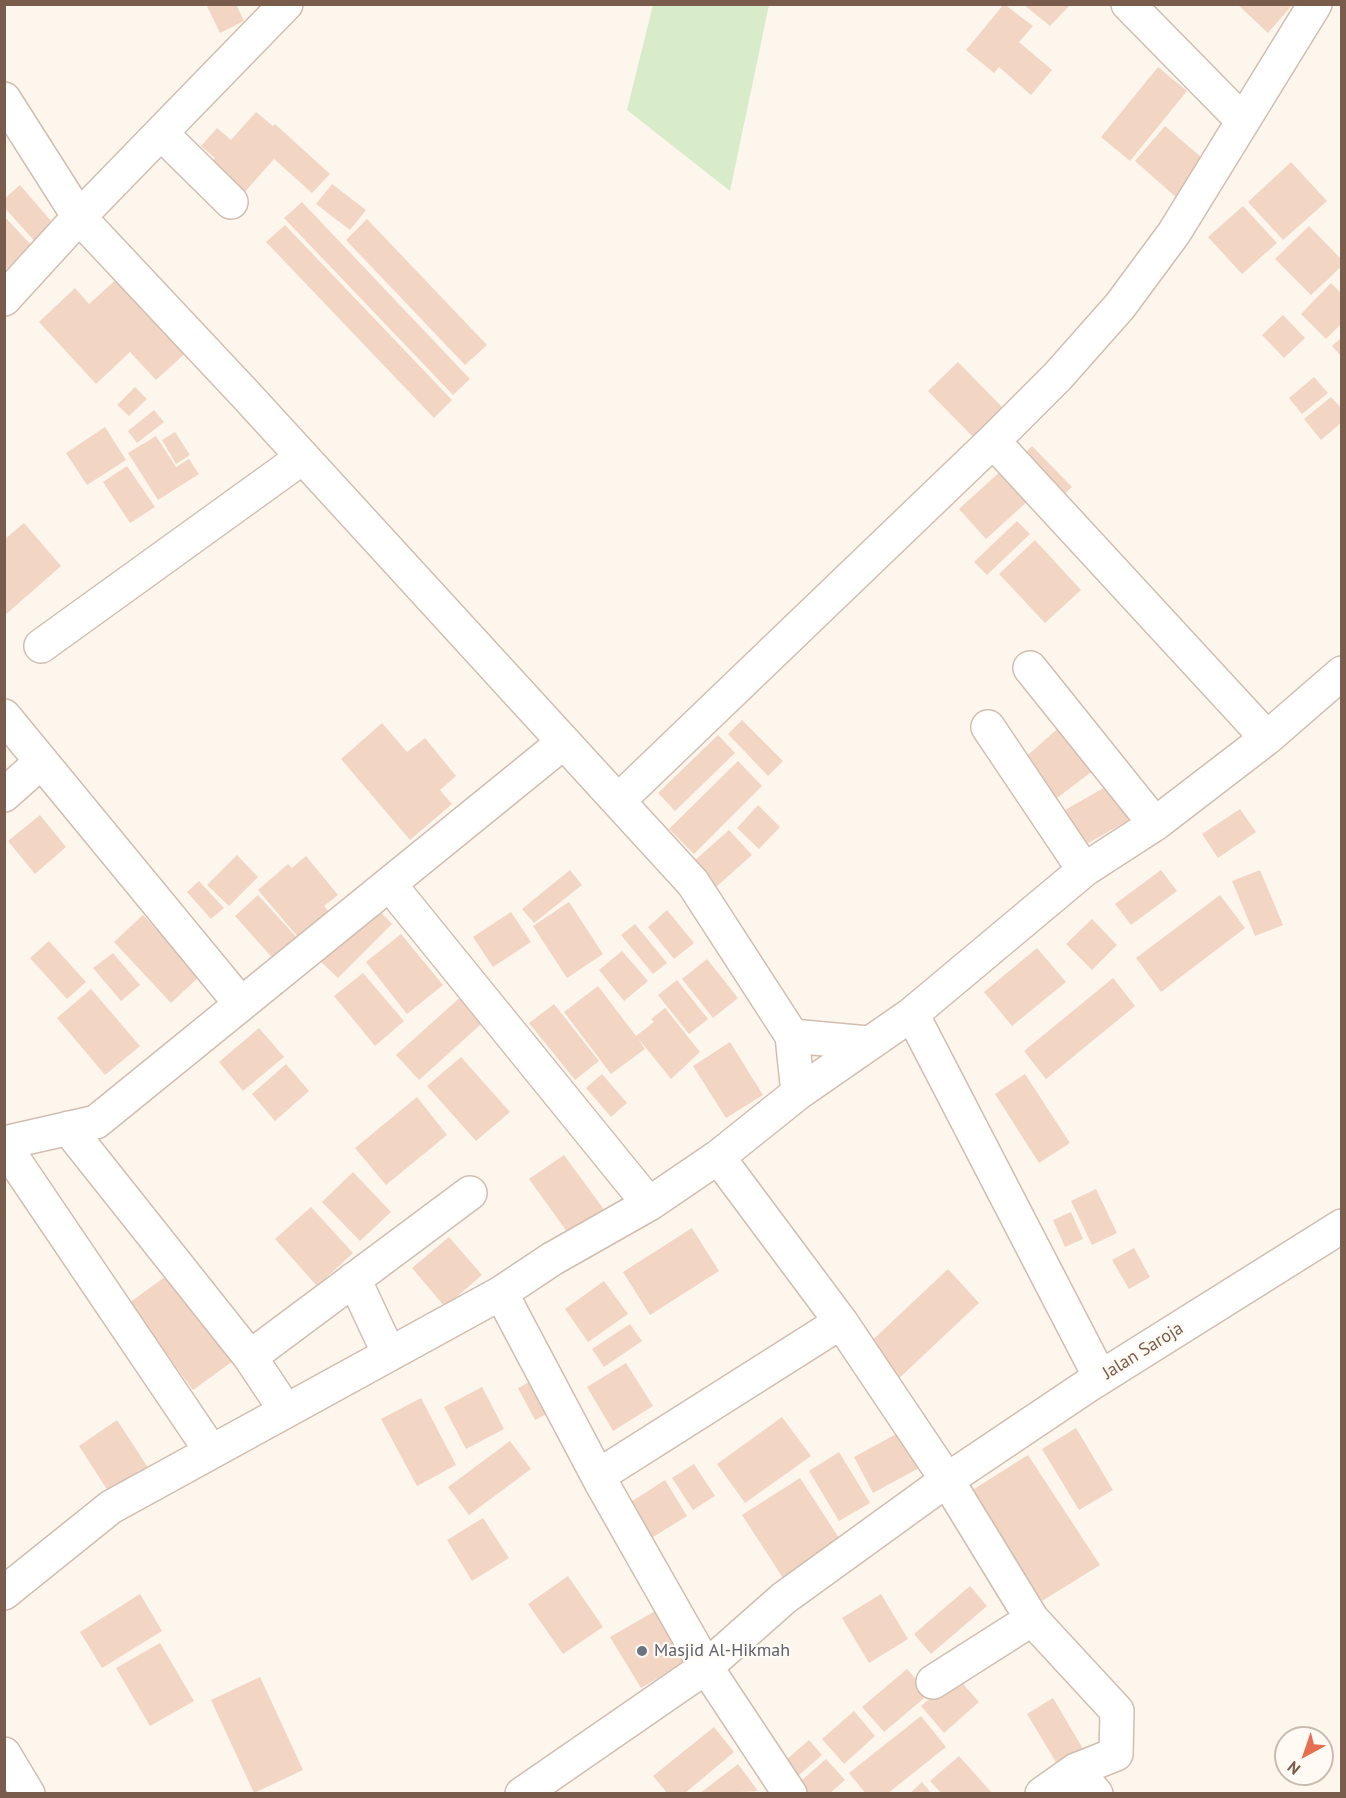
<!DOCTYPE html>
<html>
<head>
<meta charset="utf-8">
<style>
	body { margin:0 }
	#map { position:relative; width:1346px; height:1798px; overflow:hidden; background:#fdf6ec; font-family:"PT Sans",sans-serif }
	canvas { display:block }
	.frame { position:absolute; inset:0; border:6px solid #7a5c4d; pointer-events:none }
	.north { position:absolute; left:1274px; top:1726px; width:60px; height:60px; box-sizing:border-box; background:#fffaf3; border:2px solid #cabbb1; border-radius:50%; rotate:220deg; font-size:16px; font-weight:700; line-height:24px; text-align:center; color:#7a5c4d }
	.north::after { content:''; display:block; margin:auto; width:21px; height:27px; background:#e76f51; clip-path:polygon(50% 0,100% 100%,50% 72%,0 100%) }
</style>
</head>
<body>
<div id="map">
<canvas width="1346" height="1798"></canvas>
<div class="frame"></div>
<div class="north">N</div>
</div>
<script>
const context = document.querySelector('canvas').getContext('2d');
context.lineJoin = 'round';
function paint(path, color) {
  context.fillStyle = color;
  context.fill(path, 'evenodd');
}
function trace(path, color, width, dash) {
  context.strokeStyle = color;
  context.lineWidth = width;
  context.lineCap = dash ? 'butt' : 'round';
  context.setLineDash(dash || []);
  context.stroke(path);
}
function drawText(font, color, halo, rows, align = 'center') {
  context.font = font + ' "PT Sans",sans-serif';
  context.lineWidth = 4.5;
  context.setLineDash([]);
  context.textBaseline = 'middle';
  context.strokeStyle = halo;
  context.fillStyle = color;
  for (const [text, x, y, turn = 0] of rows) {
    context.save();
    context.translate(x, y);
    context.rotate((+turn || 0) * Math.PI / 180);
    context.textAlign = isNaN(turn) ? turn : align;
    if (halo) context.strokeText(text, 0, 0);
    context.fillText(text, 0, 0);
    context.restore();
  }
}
paint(new Path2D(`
	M653,5H769L730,191L627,110Z`), '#d8ecc9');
paint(new Path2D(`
	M206,4H236L244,21L220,33Z
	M1004,4L1033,26L1019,42L1052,70L1031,95L999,67L994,73L966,50Z
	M1023,4H1071L1050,26Z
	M1237,4H1293L1268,33Z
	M1158,67L1187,91L1130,161L1101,137Z
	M256,112L273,126L275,124L330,174L312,193L274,159L243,194L209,164L215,158L201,146L217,128L231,140Z
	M1165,126L1208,163L1178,199L1135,161Z
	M1291,162L1327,201L1283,240L1248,202Z
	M332,184L366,210L350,230L316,204Z
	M20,185L57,228L38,245L4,207V199Z
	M302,202L470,379L453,395L284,218Z
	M1243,206L1277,243L1242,274L1208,237Z
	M4,216L32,246L4,271Z
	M367,219L487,345L465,365L346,240Z
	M285,225L452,400L434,418L266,242Z
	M1309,226L1342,260V266L1311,295L1275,259Z
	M121,275L190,349L156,380L130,352L96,384L39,322L75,288L89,304Z
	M1331,283L1342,294V323L1326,339L1301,314Z
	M1283,315L1305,338L1284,358L1262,335Z
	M1342,337V357L1332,346Z
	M958,362L1004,409L974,438L928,391Z
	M1314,377L1328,393L1302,414L1289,398Z
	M135,387L147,399L129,416L117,405Z
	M1331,397L1342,409V422L1321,440L1304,419Z
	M154,410L164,422L137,443L128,431Z
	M105,427L126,460L87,485L66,453Z
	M175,432L190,455L176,464L162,440Z
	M156,436L176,467L189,459L199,474L158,500L128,453Z
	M1032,446L1072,487L1056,502L1016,462Z
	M127,466L155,507L130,523L103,482Z
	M1003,469L1030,499L986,539L959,509Z
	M1017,521L1030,534L987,575L974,562Z
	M24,523L61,566L4,616V540Z
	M1035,540L1081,590L1045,623L999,574Z
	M742,720L783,761L768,776L728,734Z
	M382,723L407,752L425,738L456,776L440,790L452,804L410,840L341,759Z
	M1063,724L1098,767L1057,798L1028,755Z
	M718,735L735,753L675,811L658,793Z
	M738,761L762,786L694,854L669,829Z
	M1109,785L1129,820L1085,845L1065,810Z
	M758,805L780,827L759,849L737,828Z
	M1240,809L1256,832L1218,858L1202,834Z
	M40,815L66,847L35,874L8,841Z
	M729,830L752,855L716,887L693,862Z
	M237,855L258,877L229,906L207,885Z
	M306,856L338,895L324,906L333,917L303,943L258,890L288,864L292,868Z
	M570,870L582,885L534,923L522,909Z
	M1161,870L1177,891L1131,925L1115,904Z
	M1260,870L1283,925L1255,936L1232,881Z
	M199,881L224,908L211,919L187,892Z
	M258,895L299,940L276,962L235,916Z
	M1220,895L1245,928L1161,992L1136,958Z
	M569,902L603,954L567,978L533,926Z
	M372,903L392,924L338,978L317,958Z
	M667,910L694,943L674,959L648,927Z
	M511,912L531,942L493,967L473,937Z
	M143,915L200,976L171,1003L114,942Z
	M1092,919L1117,945L1092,970L1066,944Z
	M635,924L667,963L653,974L621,935Z
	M401,934L443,985L407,1014L366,962Z
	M49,941L86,982L67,999L30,958Z
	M1037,948L1066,982L1012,1026L984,992Z
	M622,951L648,981L624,1001L599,970Z
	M113,953L140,985L121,1001L93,968Z
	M707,959L738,998L713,1018L682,979Z
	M363,973L404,1021L375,1046L334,996Z
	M1113,978L1135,1006L1046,1079L1024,1051Z
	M677,980L708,1019L689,1034L658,995Z
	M598,986L636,1036L654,1022L651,1019L665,1008L700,1052L671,1079L638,1038L645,1049L611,1074L564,1012Z
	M91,989L140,1046L105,1075L57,1018Z
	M466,992L489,1017L419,1080L396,1055Z
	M554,1004L599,1061L575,1080L529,1023Z
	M259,1028L284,1057L243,1091L219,1062Z
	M730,1042L763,1095L726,1118L693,1066Z
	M461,1057L510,1112L476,1141L427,1086Z
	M286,1064L309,1091L275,1121L252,1094Z
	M602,1074L627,1103L611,1117L586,1088Z
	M1025,1074L1070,1143L1039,1163L995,1094Z
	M417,1097L447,1135L386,1185L355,1148Z
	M564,1155L608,1215L573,1240L529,1179Z
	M353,1172L391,1212L360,1241L322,1202Z
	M1096,1189L1117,1233L1092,1245L1071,1201Z
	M311,1207L353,1253L317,1286L275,1239Z
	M1071,1212L1083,1239L1065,1247L1053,1220Z
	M692,1228L719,1271L650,1315L623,1272Z
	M449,1237L482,1275L445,1307L412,1268Z
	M1134,1248L1150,1277L1129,1289L1112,1260Z
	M948,1269L979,1303L894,1383L863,1349Z
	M169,1274L233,1361L193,1390L129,1303Z
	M604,1281L628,1314L588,1342L565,1309Z
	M630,1324L642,1341L604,1367L592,1349Z
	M626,1363L653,1406L613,1431L587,1387Z
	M537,1378L554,1410L535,1420L518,1388Z
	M482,1387L504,1429L466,1449L444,1407Z
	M421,1398L456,1465L417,1486L381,1419Z
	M782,1417L811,1456L745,1503L717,1464Z
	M117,1420L149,1469L110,1494L79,1446Z
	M1076,1428L1113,1490L1079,1510L1042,1449Z
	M900,1432L919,1468L873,1493L854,1457Z
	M510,1441L531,1469L469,1515L448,1487Z
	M839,1452L870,1503L839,1521L809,1471Z
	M1028,1455L1100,1565L1042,1601L971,1491Z
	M694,1464L715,1496L693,1510L672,1478Z
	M800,1478L843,1544L785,1581L742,1515Z
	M665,1480L687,1516L645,1542L623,1507Z
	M483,1518L509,1558L472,1581L447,1540Z
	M568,1576L603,1627L563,1654L528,1604Z
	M970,1586L987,1606L931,1654L914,1634Z
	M140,1594L162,1631L102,1668L80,1632Z
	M881,1594L908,1639L869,1663L842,1618Z
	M657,1610L687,1661L641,1688L610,1637Z
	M160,1643L194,1701L150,1726L116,1668Z
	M907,1669L929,1694L884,1732L862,1707Z
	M956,1676L979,1702L944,1733L921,1706Z
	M260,1677L303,1770L254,1793L211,1700Z
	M1053,1698L1083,1749L1057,1764L1027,1714Z
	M854,1711L875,1736L844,1764L822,1739Z
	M921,1716L946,1747L887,1794H866L849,1773Z
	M714,1727L734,1752L684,1794H668L653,1776Z
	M809,1740L822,1755L791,1782L778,1767Z
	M959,1756L993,1794H942L930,1781Z
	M826,1759L845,1780L829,1794H796L792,1789Z
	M738,1764L758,1791L699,1794Z
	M922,1782L932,1794H909Z`), '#f3d5c3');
const minor = new Path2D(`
	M1128,4L1243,121
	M4,99L79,217L246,395L693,883L792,1036L798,1093
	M162,134L231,202
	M4,299L79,217L286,4
	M993,441L1267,738
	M41,646L303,457
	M1030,668L1155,824
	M4,716L241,1004
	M988,727L1084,870
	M4,795L41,762
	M618,801L993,441L1058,376L1120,306L1174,233L1315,4
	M390,885L649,1204
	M912,1014L1100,1377
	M792,1036L868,1043
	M68,1128L250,1357L286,1411
	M4,1143L96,1122L564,742
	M4,1145L211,1451
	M718,1157L841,1322L947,1480L1032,1619L1117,1711L1116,1754L1076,1770L1042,1794
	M354,1279L389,1354
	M501,1293L601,1482L706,1667L522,1794
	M250,1357L470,1193
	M598,1476L841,1322
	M4,1593L111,1507L501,1293L552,1259L649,1204L718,1157L798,1093L912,1014L1084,870L1155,824L1267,738L1342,673
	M933,1682L1032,1619
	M4,1754L28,1794
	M1076,1770L1096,1794
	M790,1794L706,1667L784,1598L947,1480L1087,1386L1342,1226`);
trace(minor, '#d1beb0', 36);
trace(minor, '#fff', 33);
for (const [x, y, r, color] of [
	[642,1651,6,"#6b7280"]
]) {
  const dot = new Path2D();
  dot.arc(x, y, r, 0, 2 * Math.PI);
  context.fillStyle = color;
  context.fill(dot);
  trace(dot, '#fffaf3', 2);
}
drawText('18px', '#7a5c4d', '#fffaf3', [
	["Jalan Saroja",1143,1351,-32]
]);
drawText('18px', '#5b616d', '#fffaf3', [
	["Masjid Al-Hikmah",654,1651]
], 'left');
</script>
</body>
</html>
